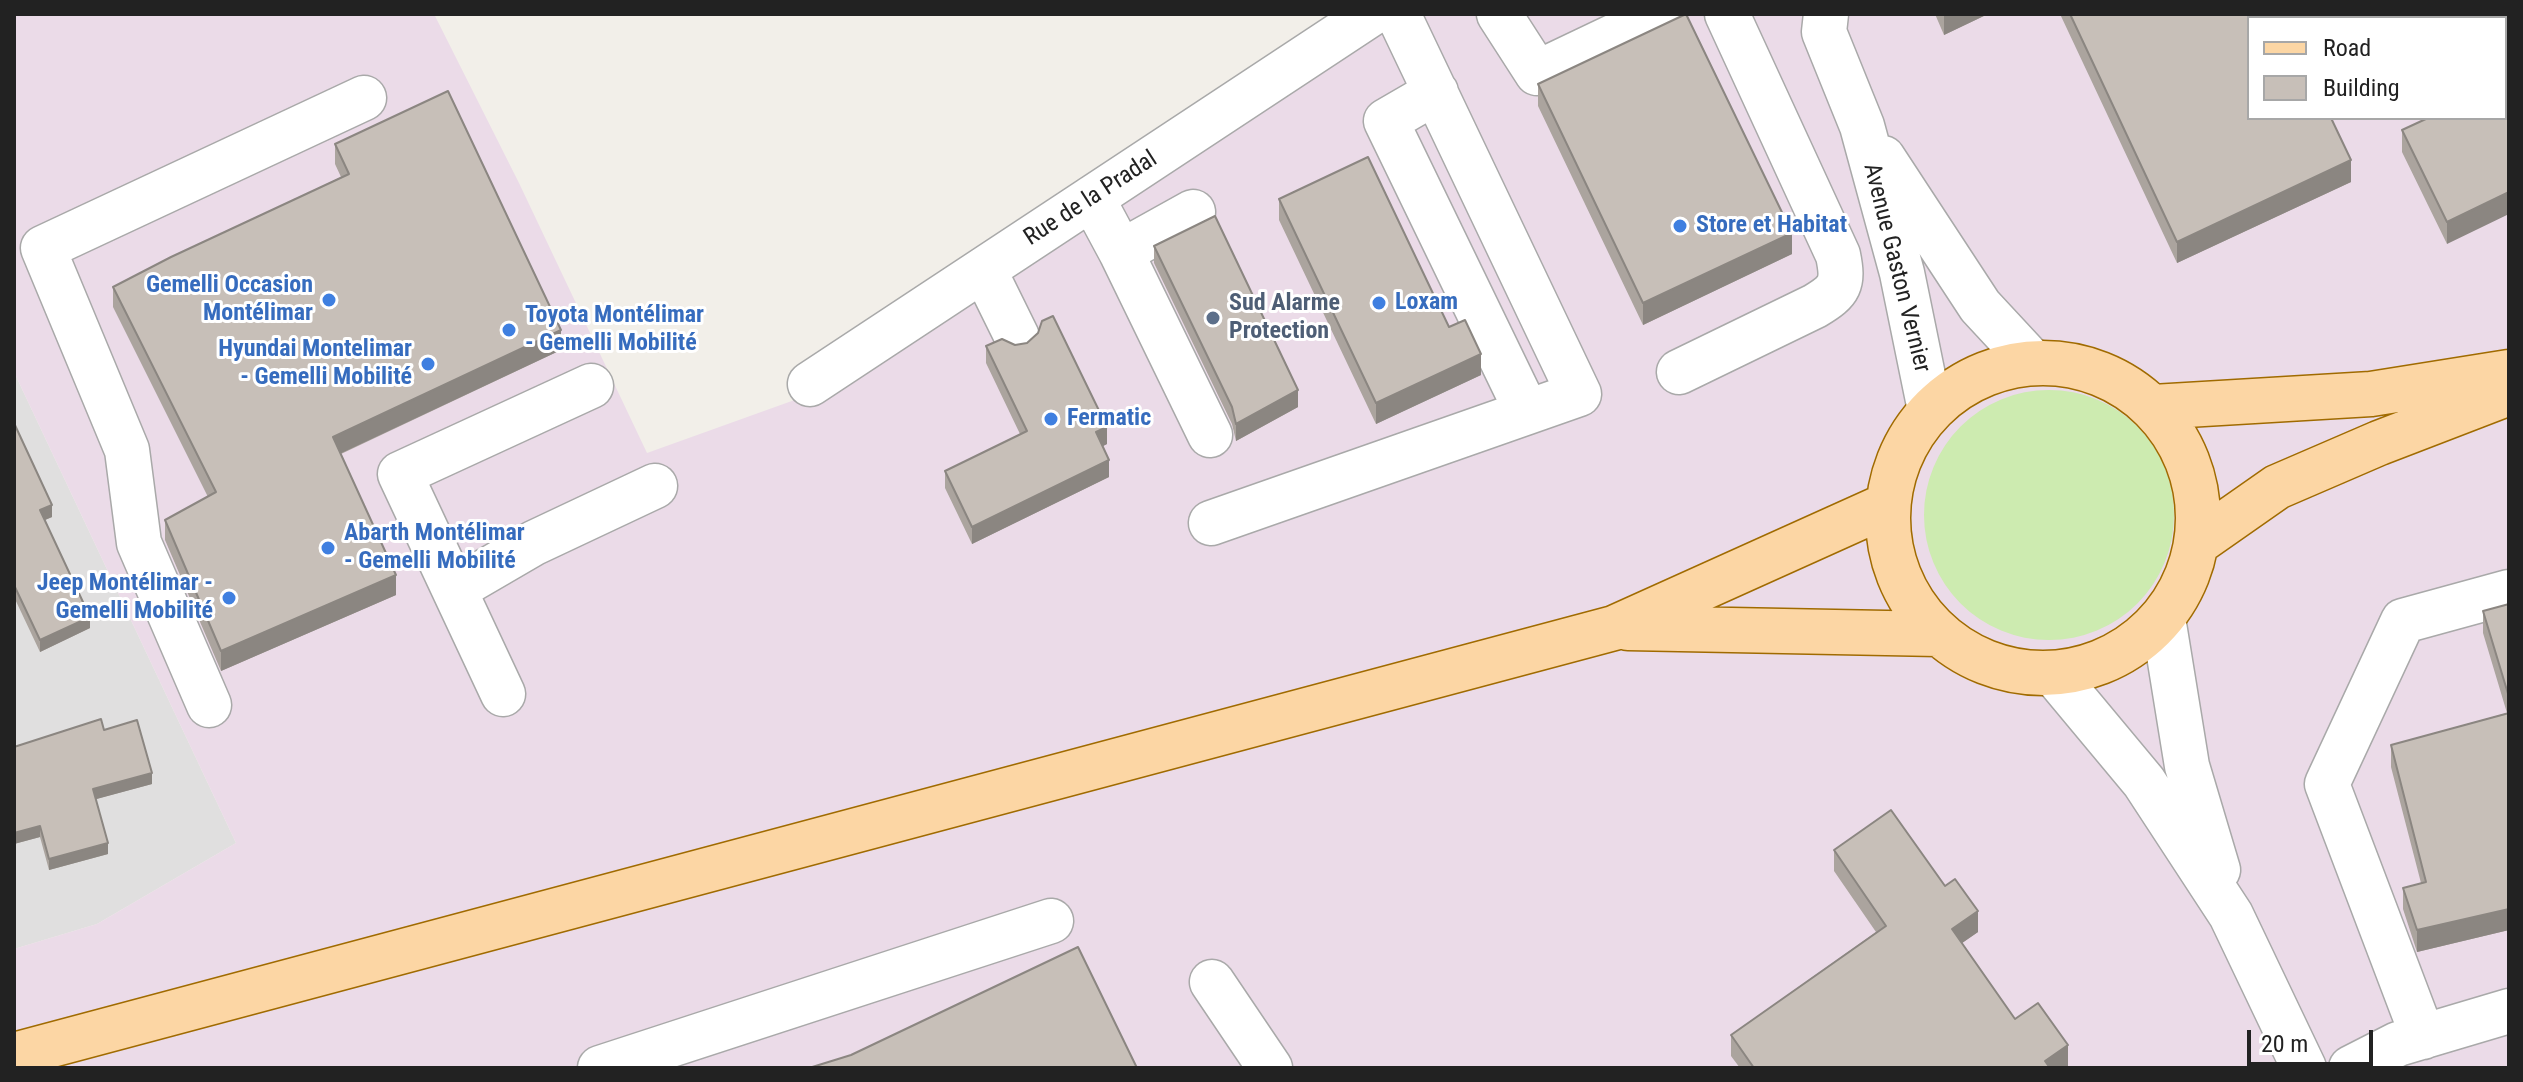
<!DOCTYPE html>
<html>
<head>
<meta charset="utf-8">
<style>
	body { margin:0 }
	#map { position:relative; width:2523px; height:1082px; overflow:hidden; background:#f2efe9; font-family:"Roboto Condensed",sans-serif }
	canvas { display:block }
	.frame { position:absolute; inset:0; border:16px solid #222; pointer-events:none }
	.legend { position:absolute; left:2247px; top:16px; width:260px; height:104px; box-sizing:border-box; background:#fff; border:2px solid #a7a7a7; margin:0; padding:10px 14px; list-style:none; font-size:24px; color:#222 }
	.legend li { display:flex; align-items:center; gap:16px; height:40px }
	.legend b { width:40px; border:2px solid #a7a7a7 }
	.scale { position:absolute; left:2247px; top:1030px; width:126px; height:36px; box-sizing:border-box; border:4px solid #222; border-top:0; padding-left:10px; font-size:24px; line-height:28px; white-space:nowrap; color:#222; -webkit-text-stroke:6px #fff; paint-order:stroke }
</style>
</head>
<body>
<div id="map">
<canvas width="2523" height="1082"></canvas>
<div class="frame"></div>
<ul class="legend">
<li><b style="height:10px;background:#fcd6a4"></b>Road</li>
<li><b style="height:22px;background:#c7bfb8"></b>Building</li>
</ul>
<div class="scale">20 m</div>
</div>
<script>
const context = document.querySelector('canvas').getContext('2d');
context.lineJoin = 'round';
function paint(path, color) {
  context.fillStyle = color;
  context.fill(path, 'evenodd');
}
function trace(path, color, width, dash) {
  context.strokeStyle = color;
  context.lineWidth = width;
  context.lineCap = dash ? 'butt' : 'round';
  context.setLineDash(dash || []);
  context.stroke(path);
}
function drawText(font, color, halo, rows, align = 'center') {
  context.font = font + ' "Roboto Condensed",sans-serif';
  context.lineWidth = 6;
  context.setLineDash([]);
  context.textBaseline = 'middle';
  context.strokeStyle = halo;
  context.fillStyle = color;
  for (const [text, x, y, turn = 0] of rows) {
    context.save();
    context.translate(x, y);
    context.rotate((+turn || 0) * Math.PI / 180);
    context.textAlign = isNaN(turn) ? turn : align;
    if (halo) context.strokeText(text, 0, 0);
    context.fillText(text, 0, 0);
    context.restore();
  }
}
paint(new Path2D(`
	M14,372L236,843L97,924L14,949Z`), '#e0dfdf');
paint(new Path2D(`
	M14,14H434L519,183L647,453L828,388L1359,14H2509V1068H14V949L97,924L236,843L14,372ZM2249,18H2505V118H2249Z`), '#ebdbe8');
paint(new Path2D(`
	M1924 515a125 125 0 1 1 250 0a125 125 0 1 1-250 0Z`), '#cdebb0');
paint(new Path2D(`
	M2326,14H2509V94L2505,96V18H2328Z`), '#e2e2e2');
const minor = new Path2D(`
	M1499,14L1537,73L1661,14
	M1826,14L1824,32L1862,126L1902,273L1930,410
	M1436,92L1386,121L1527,412
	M1883,158L1980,306L2032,362
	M1092,198L1121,252L1210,435
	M1121,252L1193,212
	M984,270L1017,337
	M1679,372L1815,306C1840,291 1844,284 1838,255L1727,14
	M810,384L1371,14
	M1211,523L1579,394L1398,14
	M455,589L534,543L655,486
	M2163,618L2187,766L2218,870
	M2054,674L2144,782L2231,915L2304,1068
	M503,694L400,474L591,386
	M209,705L139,543L127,450L43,248L364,98
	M1212,982L1270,1068
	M2423,1037L2327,784L2403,621L2509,592
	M600,1068L1051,921
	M2351,1068L2398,1044L2509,1011`);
const major = new Path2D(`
	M1888 518a155 155 0 1 1 310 0a155 155 0 1 1-310 0Z
	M2153,407L2371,394L2509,372
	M2197,543L2277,487L2379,443L2509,393
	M1628,628L1938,634
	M14,1055L1614,628L1887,505`);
trace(minor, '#a9a9a9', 47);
trace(major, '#a06b00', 47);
trace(minor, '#fff', 44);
trace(major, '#fcd6a4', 44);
paint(new Path2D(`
	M1935,14H1988L1944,35Z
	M2060,14H2281L2351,182L2177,263Z
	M2509,79L2447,244L2402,152V130Z
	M1538,84L1792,254L1643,325L1538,106Z
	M335,144L561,350L341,454L396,595L221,671L165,540V520L208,497L113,307V287L341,177L335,164Z
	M1279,199L1449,327L1481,375L1376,424L1279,220Z
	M1154,246L1298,407L1236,441L1232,424L1154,263Z
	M986,346L1107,444L1102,446L1109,477L972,544L945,488V471L1020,434L986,363Z
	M14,423L52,517L45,520L90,628L40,652L14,597Z
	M2509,604V930L2417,952L2403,909V888L2421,883L2391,767V745L2507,713L2483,633V611Z
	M104,730L152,784L96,799L108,854L49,870L40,837L14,844Z
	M1834,850L1945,886L1978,932L1962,943L2015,1019L2068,1066L2065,1068H1740L1731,1056V1035L1876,932L1834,871Z`), '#aba49e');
paint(new Path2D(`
	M1944,14H1988L1944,35Z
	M2351,160V182L2177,263V242Z
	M2509,192V214L2447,244V222Z
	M1792,233V254L1643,325V303Z
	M561,330V350L333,457V437Z
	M1481,354V375L1376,424V403Z
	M1298,390V407L1236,441V424Z
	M1107,427V444L1096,450V432Z
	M1109,460V477L972,544V527Z
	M52,505V517L40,522V510Z
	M396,575V595L221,671V651Z
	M90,617V628L40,652V640Z
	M152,773V784L93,800V789Z
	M40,826V837L14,844V833Z
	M108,843V854L49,870V859Z
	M2509,909V930L2417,952V930Z
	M1978,911V932L1952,950V929Z
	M2068,1045V1066L2065,1068H2045V1061Z`), '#8b8681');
const building = new Path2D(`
	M1686,14L1792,233L1643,303L1538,84Z
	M2070,14H2281L2283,18H2249V118H2331L2351,160L2177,242Z
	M2509,79V192L2447,222L2402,130L2428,118H2505V81Z
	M448,91L561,330L333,437L396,575L221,651L165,520L216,492L113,287L171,257L349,174L335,144Z
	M1368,157L1449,327L1465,320L1481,354L1376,403L1279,199Z
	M1215,216L1298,390L1236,424L1232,407L1154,246Z
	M1053,316L1107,427L1096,432L1109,460L972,527L945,471L1027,431L986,346L1002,339L1015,345L1027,343L1038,333L1042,321Z
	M14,423L52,505L40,510L90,617L40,640L14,585Z
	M2509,604V697L2483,611Z
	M2509,713V909L2417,930L2403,888L2426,882L2391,745Z
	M101,719L104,730L137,720L152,773L93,789L108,843L49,859L40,826L14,833V747Z
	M1891,810L1945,886L1955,879L1978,911L1952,929L2015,1019L2038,1003L2068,1045L2045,1061L2050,1068H1754L1731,1035L1886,926L1834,850Z
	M1078,947L1137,1068H809L851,1055Z`);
paint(building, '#c7bfb8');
trace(building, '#8b8681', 2);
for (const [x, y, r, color] of [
	[1680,226,8,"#3f7fe0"],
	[329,300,8,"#3f7fe0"],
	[1379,303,8,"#3f7fe0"],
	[1213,318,8,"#5c6f8a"],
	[509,330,8,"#3f7fe0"],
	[428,364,8,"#3f7fe0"],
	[1051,419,8,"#3f7fe0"],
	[328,548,8,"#3f7fe0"],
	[229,598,8,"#3f7fe0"]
]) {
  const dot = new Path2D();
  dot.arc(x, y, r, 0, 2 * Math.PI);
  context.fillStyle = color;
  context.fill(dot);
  trace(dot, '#fff', 3);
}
drawText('24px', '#222', '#fff', [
	["Rue de la Pradal",1091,199,-33],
	["Avenue Gaston Vernier",1896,268,76]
]);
drawText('bold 24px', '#366cbe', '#fff', [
	["Store et Habitat",1696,226],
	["Gemelli Occasion",313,286,"right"],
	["Montélimar",313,314,"right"],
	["Loxam",1395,303],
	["Toyota Montélimar",525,316],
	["- Gemelli Mobilité",525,344],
	["Hyundai Montelimar",412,350,"right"],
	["- Gemelli Mobilité",412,378,"right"],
	["Fermatic",1067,419],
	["Abarth Montélimar",344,534],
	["- Gemelli Mobilité",344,562],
	["Jeep Montélimar -",213,584,"right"],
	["Gemelli Mobilité",213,612,"right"]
], 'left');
drawText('bold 24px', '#4e5e75', '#fff', [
	["Sud Alarme",1229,304],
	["Protection",1229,332]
], 'left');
</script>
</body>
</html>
